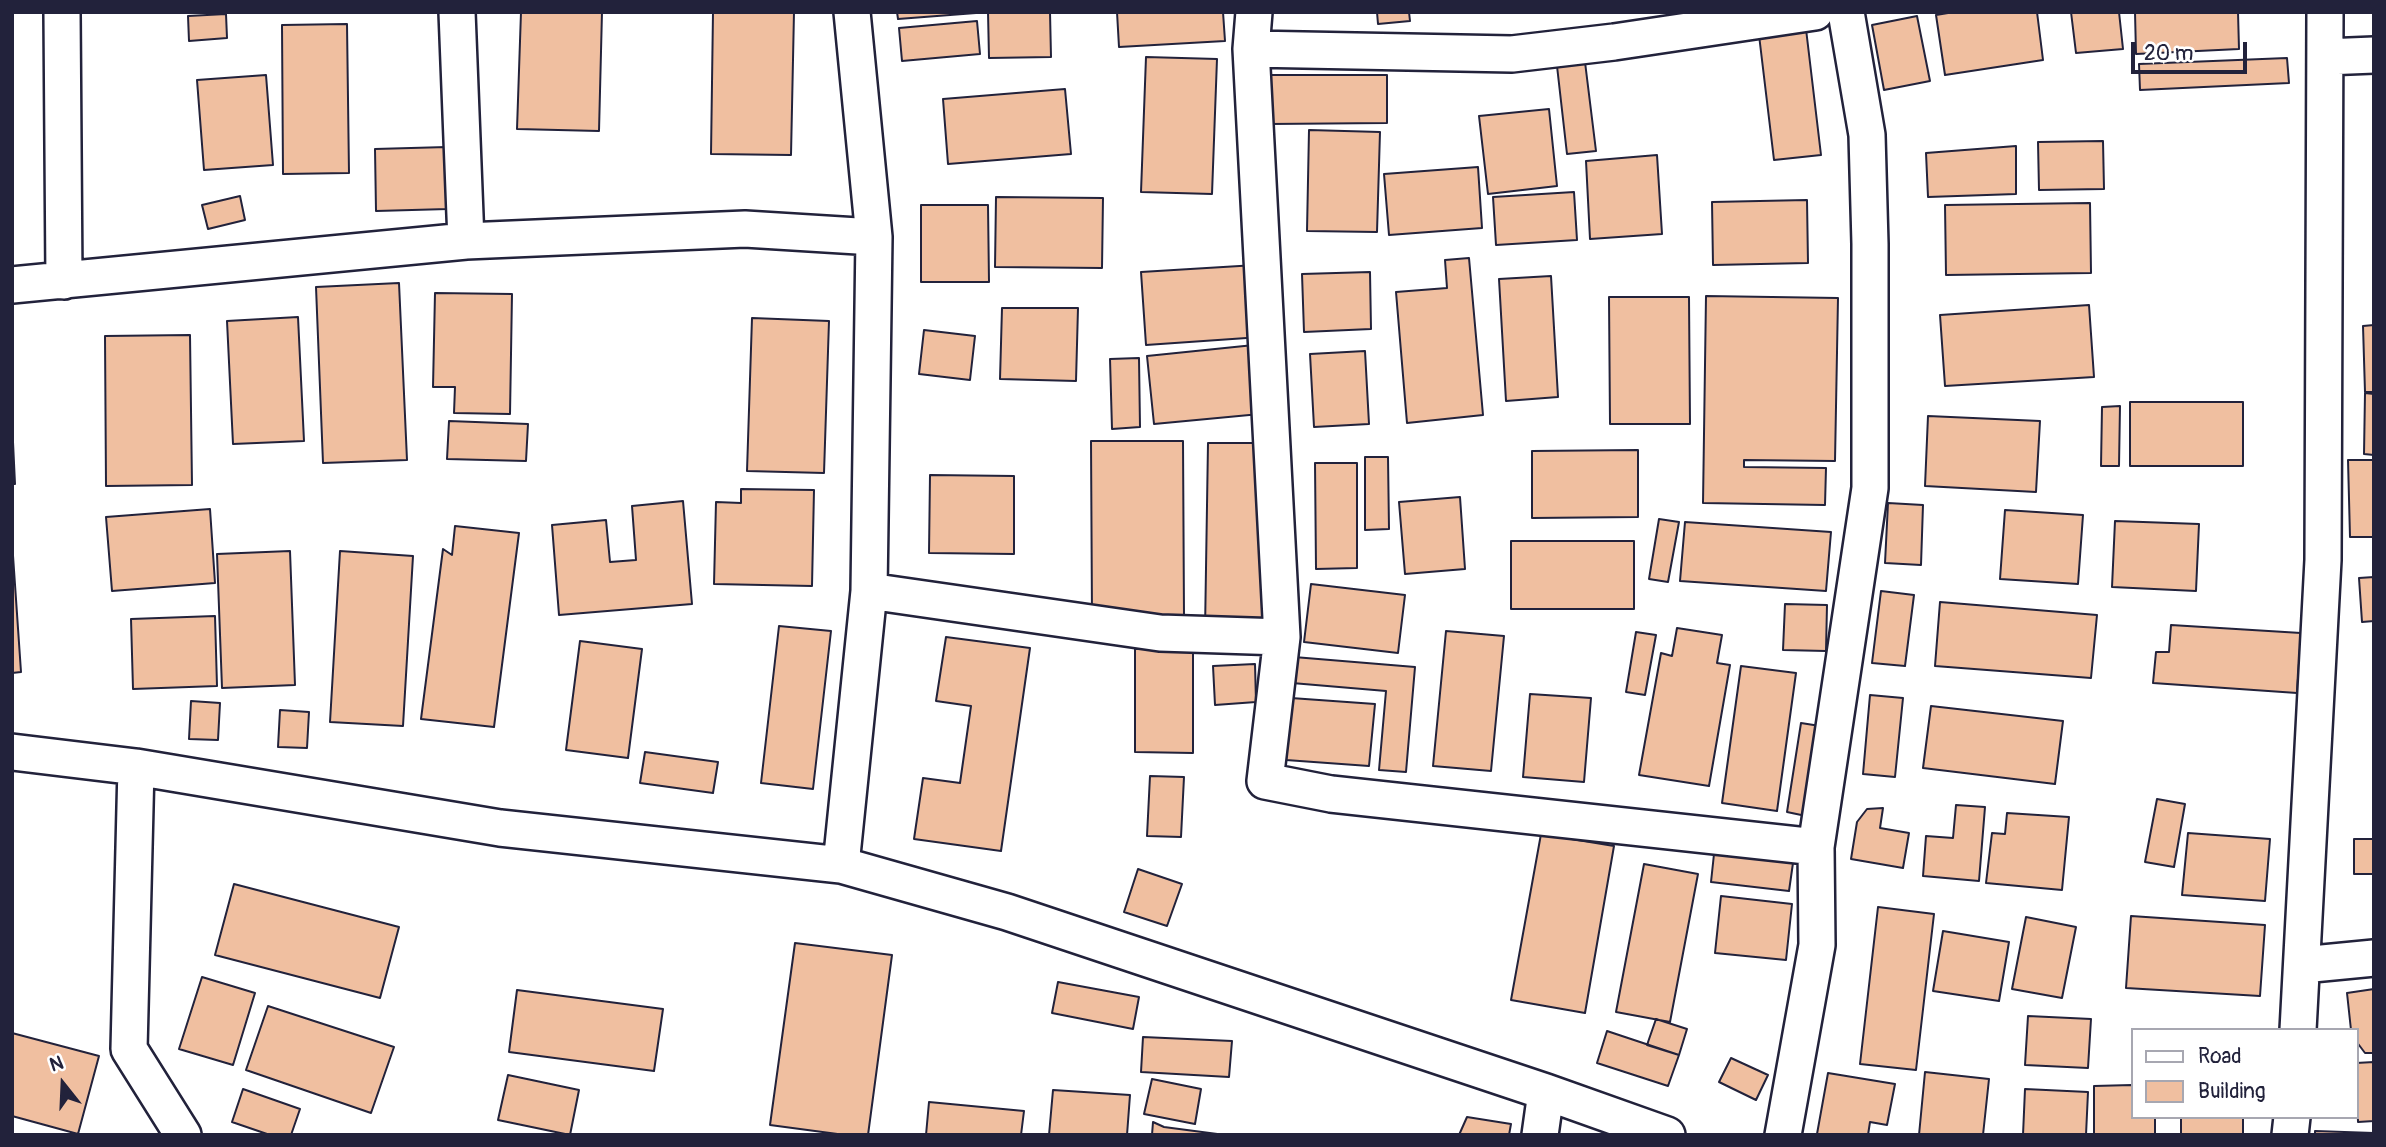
<!DOCTYPE html>
<html>
<head>
<meta charset="utf-8">
<style>
	body { margin:0 }
	#map { position:relative; width:2386px; height:1147px; overflow:hidden; background:#fff; font-family:Pangolin,sans-serif }
	canvas { display:block }
	.frame { position:absolute; inset:0; border:14px solid #22223b; pointer-events:none }
	.legend { position:absolute; left:2131px; top:1028px; width:228px; height:91px; box-sizing:border-box; background:#fff; border:2px solid #a7a7b1; margin:0; padding:9px 12px; list-style:none; font-size:21px; color:#22223b }
	.legend li { display:flex; align-items:center; gap:14px; height:35px }
	.legend b { width:35px; border:2px solid #a7a7b1 }
	.north { position:absolute; left:28px; top:1049px; width:70px; height:70px; -webkit-text-stroke:5px #fff; paint-order:stroke; rotate:342deg; font-size:19px; font-weight:700; line-height:28px; text-align:center; color:#22223b }
	.north::after { content:''; display:block; margin:auto; width:24px; height:32px; background:#22223b; clip-path:polygon(50% 0,100% 100%,50% 72%,0 100%) }
	.scale { position:absolute; left:2131px; top:42px; width:116px; height:32px; box-sizing:border-box; border:4px solid #22223b; border-top:0; padding-left:9px; font-size:21px; line-height:24px; white-space:nowrap; color:#22223b; -webkit-text-stroke:5px #fff; paint-order:stroke }
</style>
</head>
<body>
<div id="map">
<canvas width="2386" height="1147"></canvas>
<div class="frame"></div>
<ul class="legend">
<li><b style="height:9px;background:#fff"></b>Road</li>
<li><b style="height:19px;background:#f0bfa0"></b>Building</li>
</ul>
<div class="north">N</div>
<div class="scale">20 m</div>
</div>
<script>
const context = document.querySelector('canvas').getContext('2d');
context.lineJoin = 'round';
function paint(path, color) {
  context.fillStyle = color;
  context.fill(path, 'evenodd');
}
function trace(path, color, width, dash) {
  context.strokeStyle = color;
  context.lineWidth = width;
  context.lineCap = dash ? 'butt' : 'round';
  context.setLineDash(dash || []);
  context.stroke(path);
}
const building = new Path2D(`
	M521,12H602L599,131L517,129Z
	M713,12H794L791,155L711,154Z
	M897,12H976V13L898,19Z
	M988,12H1050L1051,57L989,58Z
	M1117,12H1223L1225,41L1119,47Z
	M1377,12H1409L1410,21L1378,24Z
	M1954,12H2037L2043,60L1945,75L1936,15Z
	M2071,12H2119L2123,49L2076,53Z
	M2135,12H2238L2239,49L2136,54Z
	M226,14L227,38L189,41L188,16Z
	M1917,16L1930,81L1884,90L1872,25Z
	M977,21L980,54L902,61L899,28Z
	M347,24L349,173L283,174L282,25Z
	M1806,29L1821,155L1774,160L1759,35Z
	M1146,57L1217,59L1212,194L1141,192Z
	M2287,58L2289,83L2140,90L2139,64Z
	M1585,62L1596,151L1567,154L1557,66Z
	M266,75L273,165L204,170L197,80Z
	M1269,75H1387V123L1269,124Z
	M1065,89L1071,154L948,164L943,99Z
	M1549,109L1557,186L1488,194L1479,116Z
	M1309,130L1380,132L1377,232L1307,231Z
	M2103,141L2104,189L2039,190L2038,142Z
	M2016,146V194L1928,197L1926,153Z
	M447,147L448,209L376,211L375,149Z
	M1657,155L1662,234L1590,239L1586,161Z
	M1478,167L1482,228L1389,235L1384,174Z
	M1574,192L1577,240L1496,245L1493,197Z
	M240,196L245,220L208,229L202,205Z
	M996,197L1103,198L1102,268L995,267Z
	M1807,200L1808,263L1713,265L1712,202Z
	M2090,203L2091,273L1946,275L1945,205Z
	M921,205H988L989,282H921Z
	M1469,258L1483,415L1407,423L1396,292L1447,288L1445,260Z
	M1256,265L1261,337L1146,345L1141,272Z
	M1370,272L1371,329L1304,332L1302,274Z
	M1551,276L1558,397L1506,401L1499,279Z
	M399,283L407,460L323,463L316,287Z
	M435,293L512,294L510,414L454,413L455,387H433Z
	M1706,296L1838,298L1835,461L1744,460V467L1826,468L1825,505L1703,503Z
	M1609,297H1689L1690,424H1610Z
	M2089,305L2094,377L1945,386L1940,315Z
	M1002,308H1078L1076,381L1000,379Z
	M298,317L304,441L233,444L227,321Z
	M752,318L829,321L824,473L747,471Z
	M2374,325V392H2365L2363,326Z
	M924,330L975,336L970,380L919,374Z
	M190,335L192,485L106,486L105,336Z
	M1254,345L1260,414L1154,424L1147,356Z
	M1365,351L1369,424L1314,427L1310,354Z
	M1139,358L1140,427L1112,429L1110,359Z
	M2365,393L2374,394V455L2364,454Z
	M2130,402H2243V466H2130Z
	M2120,406L2119,466H2101L2102,407Z
	M1928,416L2040,421L2036,492L1925,486Z
	M12,421L15,484H12Z
	M449,421L528,424L526,461L447,459Z
	M1091,441H1183L1184,617L1092,618Z
	M1208,443H1266L1263,632L1205,631Z
	M1638,450V517L1532,518V451Z
	M1365,457H1388L1389,529L1365,530Z
	M2348,460H2374V537H2350Z
	M1315,463H1357V568L1316,569Z
	M930,475L1014,476V554L929,553Z
	M741,489L814,490L812,586L714,584L716,502L741,503Z
	M1460,497L1465,569L1405,574L1399,502Z
	M683,501L692,604L559,615L552,525L606,520L610,562L636,560L632,506Z
	M1888,503L1923,505L1921,565L1885,563Z
	M210,509L215,583L112,591L106,517Z
	M2005,510L2083,515L2078,584L2000,579Z
	M1659,519L1679,522L1668,582L1649,579Z
	M2115,521L2199,524L2196,591L2112,587Z
	M1685,522L1831,532L1826,591L1680,581Z
	M455,526L519,533L494,727L421,719L443,549L452,555Z
	M12,541L21,672L12,673Z
	M1511,541H1634V609H1511Z
	M290,551L295,685L222,688L217,554Z
	M340,551L413,556L403,726L330,722Z
	M2374,577V621L2362,622L2359,578Z
	M1311,584L1405,595L1398,653L1304,642Z
	M1881,591L1914,595L1905,666L1872,663Z
	M1940,602L2097,615L2091,678L1935,666Z
	M1785,604L1827,605L1826,651L1783,650Z
	M215,616L217,686L133,689L131,619Z
	M2171,625L2301,633L2297,693L2153,683L2156,652H2169Z
	M779,626L831,631L813,789L761,783Z
	M1677,628L1722,635L1717,663L1730,665L1709,786L1639,775L1661,653L1672,656Z
	M1446,631L1504,636L1491,771L1433,766Z
	M1636,632L1656,635L1645,695L1626,692Z
	M946,637L1030,648L1001,851L914,839L923,778L960,783L971,706L936,701Z
	M580,641L642,649L628,758L566,750Z
	M1193,648V753L1135,752V649Z
	M1294,657L1415,667L1406,772L1379,770L1386,691L1292,683Z
	M1255,664L1256,702L1215,705L1213,666Z
	M1741,666L1796,673L1777,811L1722,803Z
	M1530,694L1591,698L1584,782L1523,777Z
	M1870,695L1903,698L1895,777L1863,774Z
	M1291,698L1375,704L1369,766L1286,760Z
	M191,701L220,703L218,740L189,739Z
	M1931,706L2063,721L2055,784L1923,768Z
	M280,710L309,712L307,748L278,747Z
	M1801,723L1820,726L1806,816L1787,812Z
	M645,752L718,762L713,793L640,783Z
	M1150,776L1184,777L1181,837L1147,836Z
	M2157,799L2185,804L2174,867L2145,862Z
	M1956,805L1985,807L1979,881L1923,876L1926,836L1953,838Z
	M1883,808L1880,828L1909,833L1903,868L1851,859L1857,822L1867,809Z
	M2007,813L2069,817L2062,890L1986,883L1992,833L2005,834Z
	M2188,833L2270,839L2265,901L2182,895Z
	M1541,834L1614,846L1585,1013L1511,1000Z
	M2354,839H2374V874H2354Z
	M1714,854L1793,863L1789,891L1711,882Z
	M1644,864L1698,874L1670,1022L1616,1012Z
	M1138,869L1182,884L1167,926L1124,912Z
	M234,884L399,927L380,998L215,955Z
	M1721,896L1792,904L1786,960L1715,953Z
	M1878,907L1934,914L1916,1070L1860,1064Z
	M2131,916L2265,925L2260,996L2126,988Z
	M2026,917L2076,927L2062,998L2012,989Z
	M1943,931L2009,942L1999,1001L1933,991Z
	M795,943L892,955L868,1135H845L770,1125Z
	M202,977L255,993L233,1065L179,1049Z
	M1058,982L1139,997L1133,1029L1052,1013Z
	M2374,989V1053H2365L2356,1041V1030H2351L2347,993Z
	M517,990L663,1009L654,1071L509,1052Z
	M268,1006L394,1047L371,1113L246,1070Z
	M2028,1016L2091,1019L2088,1068L2025,1065Z
	M1656,1019L1687,1029L1679,1055L1647,1045Z
	M1607,1031L1679,1055L1668,1086L1597,1063Z
	M12,1033L99,1056L78,1134L12,1116Z
	M1143,1037L1232,1041L1229,1077L1141,1072Z
	M1731,1058L1768,1075L1756,1100L1719,1082Z
	M2374,1062V1121L2358,1122L2356,1063Z
	M1925,1072L1989,1079L1983,1135H1919Z
	M1828,1073L1895,1084L1887,1125L1870,1122L1868,1135L1817,1134Z
	M508,1075L579,1090L570,1135L498,1120Z
	M1152,1079L1201,1089L1195,1124L1144,1114Z
	M2132,1085V1117H2155V1135H2094V1086Z
	M243,1089L300,1109L291,1135H270L232,1122Z
	M2025,1089L2088,1092L2086,1135H2023Z
	M1053,1090L1130,1095L1127,1135H1049Z
	M929,1102L1024,1111L1021,1135H926Z
	M1467,1117L1511,1124L1509,1135H1459Z
	M2181,1117H2243V1135H2181Z
	M1153,1122L1164,1127L1225,1135H1152Z
	M2315,1131L2374,1133V1135H2315Z`);
paint(building, '#f0bfa0');
trace(building, '#22223b', 2);
const minor = new Path2D(`
	M62,12L64,281
	M457,12L466,241
	M1254,12L1251,49L1282,637L1265,781L1331,794L1816,847
	M1251,49L1512,54L1614,42L1815,12
	M2325,57L2374,55
	M12,285L466,241L745,229L874,237
	M869,591L1160,633L1282,637
	M12,752L136,767L500,828L841,865L1007,912L1546,1092L1667,1135
	M136,767L129,1049L183,1135
	M841,865L869,591L874,237L852,12
	M2302,965L2374,958
	M2298,1030L2323,560L2325,12
	M1540,1135L1546,1092
	M1783,1135L1817,945L1816,847L1870,488V244L1867,135L1846,12
	M2290,1135L2292,1117`);
trace(minor, '#22223b', 40);
trace(minor, '#fff', 35);
</script>
</body>
</html>
